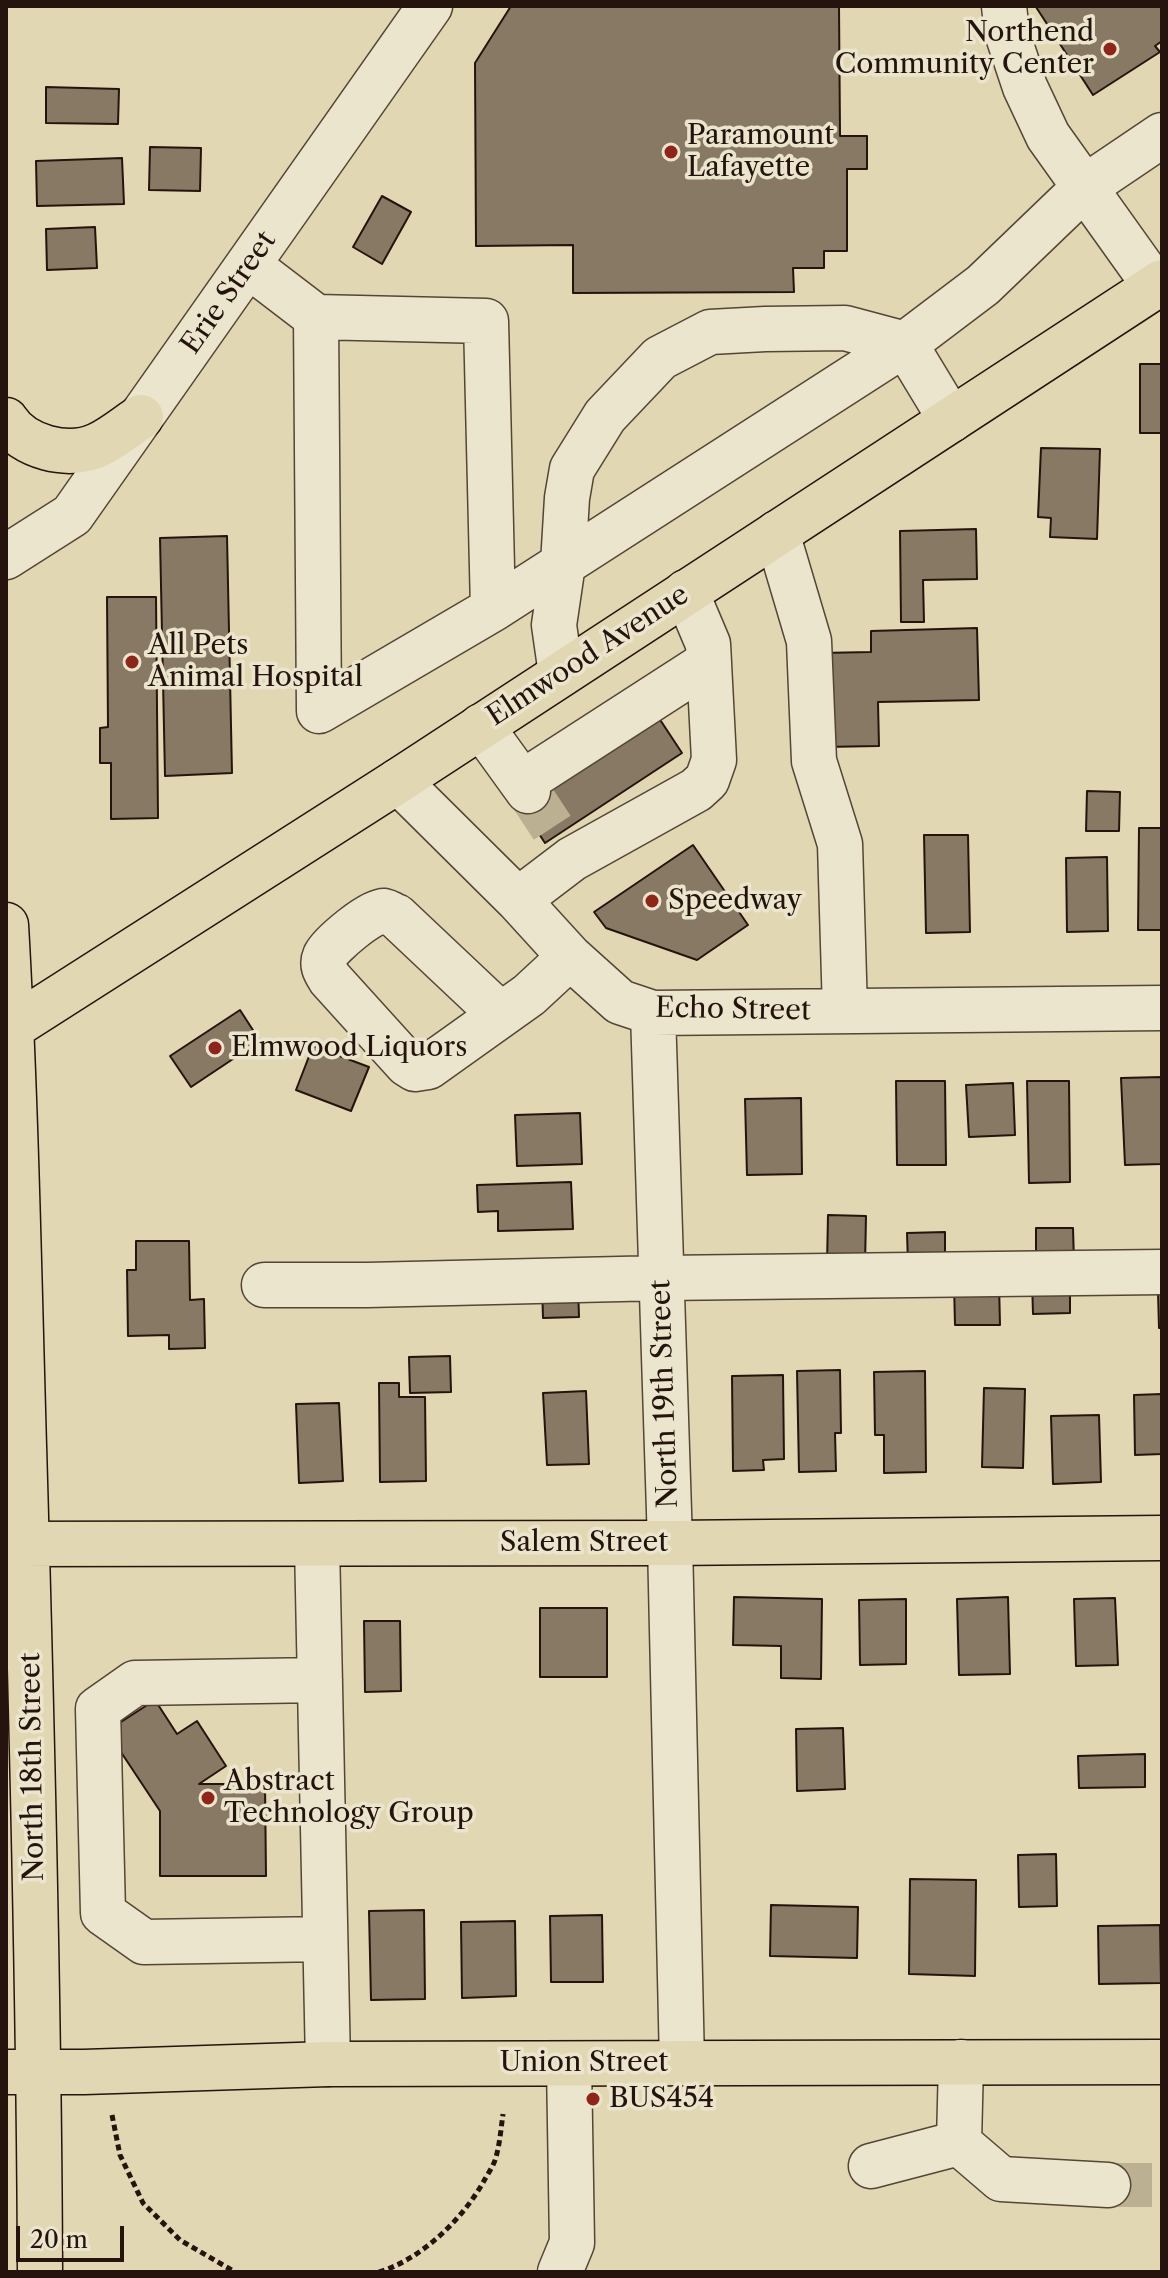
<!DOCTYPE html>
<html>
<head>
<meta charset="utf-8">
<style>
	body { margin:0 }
	#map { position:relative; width:1168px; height:2278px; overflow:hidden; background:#e2d7b3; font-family:"Libre Caslon Text",serif }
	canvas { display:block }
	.frame { position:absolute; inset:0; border:8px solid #25140d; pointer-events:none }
	.scale { position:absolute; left:16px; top:2226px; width:108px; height:36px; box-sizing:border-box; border:4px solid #25140d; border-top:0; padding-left:10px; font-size:24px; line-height:28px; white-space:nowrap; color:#25140d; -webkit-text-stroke:6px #ece5ce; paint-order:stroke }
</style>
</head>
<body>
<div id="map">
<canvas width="1168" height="2278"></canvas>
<div class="frame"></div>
<div class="scale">20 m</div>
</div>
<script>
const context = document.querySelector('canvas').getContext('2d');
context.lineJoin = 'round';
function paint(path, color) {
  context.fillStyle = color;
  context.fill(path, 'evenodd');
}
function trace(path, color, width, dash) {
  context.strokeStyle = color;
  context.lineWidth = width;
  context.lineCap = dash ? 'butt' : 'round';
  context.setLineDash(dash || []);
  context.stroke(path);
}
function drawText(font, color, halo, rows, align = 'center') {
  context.font = font + ' "Libre Caslon Text",serif';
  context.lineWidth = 7;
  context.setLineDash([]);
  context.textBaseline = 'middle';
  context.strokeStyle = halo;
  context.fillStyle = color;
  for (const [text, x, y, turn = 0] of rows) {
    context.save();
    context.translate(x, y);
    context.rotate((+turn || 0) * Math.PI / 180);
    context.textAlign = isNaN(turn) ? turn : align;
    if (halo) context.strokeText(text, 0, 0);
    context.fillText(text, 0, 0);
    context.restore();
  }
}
const building = new Path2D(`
	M511,6H839L840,136H867V169H847V251H824V268H793L794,292L573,293V245L476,246L475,63Z
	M1038,6H1162V41L1155,46L1160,52L1093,95L1036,7Z
	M46,87L119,89L118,124L46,123Z
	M150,147L201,148L200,191L149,190Z
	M122,158L124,204L37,206L36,161Z
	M382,196L411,212L382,264L353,247Z
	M95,227L97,268L47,270L46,229Z
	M1140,364H1162V433H1140Z
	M1041,448L1100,449L1097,539L1050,537L1051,518L1038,517Z
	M976,529L977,579L923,580L924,622H901L900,531Z
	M227,536L232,773L165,776L160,538Z
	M107,597H156L158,818L111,819V763H100V728L108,727Z
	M977,628L979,700L878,702L879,746L823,747L820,653L871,652V631Z
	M653,709L682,753L545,843L516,799Z
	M1087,791L1120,792L1119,831H1086Z
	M1139,828H1162V930H1138Z
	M924,835H968L970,932L926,933Z
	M693,845L748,925L697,960L606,928L594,912Z
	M1107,857L1108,931L1067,932L1066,858Z
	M240,1010L260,1041L191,1087L170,1056Z
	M313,1046L369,1067L351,1111L296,1090Z
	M1162,1077V1164L1125,1165L1121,1078Z
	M896,1081H945L946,1165H897Z
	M1027,1081H1069L1070,1182L1029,1183Z
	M1013,1083L1015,1135L969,1137L966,1085Z
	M801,1098L802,1174L747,1175L745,1099Z
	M580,1113L582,1164L517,1166L515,1115Z
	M571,1182L573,1229L498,1231V1211L478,1212L477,1185Z
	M828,1215L866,1216L865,1266L827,1265Z
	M1036,1228H1073L1074,1262L1036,1263Z
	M945,1232V1262L908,1263L907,1233Z
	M136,1241H189L190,1300L204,1299L205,1348L169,1349V1335L128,1336L127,1270H136Z
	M1070,1279V1313L1033,1314L1032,1280Z
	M999,1283L1000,1325H955L954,1284Z
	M542,1285H578L579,1317L543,1318Z
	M1158,1292H1162V1328H1159Z
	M450,1356L451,1392L410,1393L409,1357Z
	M840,1370L841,1433H835L836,1471L799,1472L797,1371Z
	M925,1371L926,1472L884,1473V1435H875L874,1372Z
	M783,1375L784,1459L763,1460L764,1470L733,1471L732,1376Z
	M379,1383H399V1397H425L426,1481L380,1482Z
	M984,1388L1025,1389L1023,1468L982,1467Z
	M586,1391L589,1464L547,1465L543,1393Z
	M1162,1394V1454L1135,1455L1134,1395Z
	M339,1403L343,1481L299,1483L296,1404Z
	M1099,1415L1101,1482L1053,1484L1051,1416Z
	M734,1597L822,1599L821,1679L781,1678V1646L733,1645Z
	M1008,1597L1010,1674L959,1675L957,1599Z
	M1115,1598L1118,1665L1076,1666L1074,1599Z
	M906,1599V1664L860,1665L859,1600Z
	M540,1608H607V1677H540Z
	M364,1621H400L401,1691L365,1692Z
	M155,1700L177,1734L197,1721L226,1766L199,1784H265L266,1876H160V1811L107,1731Z
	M843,1728L845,1789L797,1791L796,1729Z
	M1145,1754V1787L1079,1788L1078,1756Z
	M1056,1854L1057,1906L1019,1907L1018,1855Z
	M910,1879L976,1880L975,1976L909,1974Z
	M771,1905L858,1907L857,1958L770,1956Z
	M424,1910L425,1999L371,2000L369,1911Z
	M602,1915L603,1982H551L550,1916Z
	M515,1921L516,1996L462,1998L461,1922Z
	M1160,1925L1161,1983L1099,1984L1098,1926Z`);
paint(building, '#877963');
trace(building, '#25140d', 2);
trace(new Path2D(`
	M528,791L557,835
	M1108,2185H1162`), '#bcb092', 44, [44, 22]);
const minor = new Path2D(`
	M1004,6L1007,33L1025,87L1048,136L1155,286
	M248,265L316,317L319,711L493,609L486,321L316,317
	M951,420L905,344L983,285L1085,187L1162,135
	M777,533L809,641L814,761L840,844L845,1011
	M6,557L72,515L430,6
	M493,609L905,344
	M561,674L554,625L563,564L567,498L572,469L605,416L660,358L710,332L765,329L845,328L905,344
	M481,726L528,791
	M398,781L518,900L570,957L620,1002L653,1013L1162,1008
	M523,782L709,662
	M518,900L572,859L696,790L707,780L714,760L708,644L686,592
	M653,1013L670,1543L682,2063
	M501,1015L396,916C392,915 389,912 384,911C372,910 331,944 325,956C321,965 325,971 330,979L407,1064L415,1069L428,1067L529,995L570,957
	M264,1285H367L662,1278L1162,1272
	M317,1544L328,2064
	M320,1680L135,1683L98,1709L103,1913L144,1942L325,1939
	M959,2143L1001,2179L1108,2185
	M871,2166L959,2143L961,2062
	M560,2272L572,2243L569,2064`);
const major = new Path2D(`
	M6,420C23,447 68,459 98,445C113,438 127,426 141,417
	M6,925C16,1099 19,1273 24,1446C32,1722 39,1997 40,2272
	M11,1028L398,781L1162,282
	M6,1544L670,1543L1162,1538
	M6,2072H84L328,2064L1162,2062`);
trace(minor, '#544536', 47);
trace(major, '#25140d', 47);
trace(new Path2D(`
	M112,2115L120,2155L143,2203L180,2240L235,2272
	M379,2272C422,2259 464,2218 485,2179C489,2172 494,2165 496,2157C500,2143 501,2128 503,2114`), '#25140d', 5, [6, 4]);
trace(minor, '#ece5ce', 44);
trace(major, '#e2d7b3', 44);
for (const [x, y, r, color] of [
	[1110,49,8,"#8f2418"],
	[671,152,8,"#8f2418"],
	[132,662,8,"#8f2418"],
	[652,901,8,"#8f2418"],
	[215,1048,8,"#8f2418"],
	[208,1798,8,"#8f2418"],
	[593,2099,8,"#8f2418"]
]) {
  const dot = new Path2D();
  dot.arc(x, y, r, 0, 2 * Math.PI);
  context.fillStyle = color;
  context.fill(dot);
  trace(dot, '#ece5ce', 3);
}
drawText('28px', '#25140d', '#ece5ce', [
	["Northend",1094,33,"right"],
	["Community Center",1094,65,"right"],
	["Paramount",687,136],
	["Lafayette",687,168],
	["All Pets",148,646],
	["Animal Hospital",148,678],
	["Speedway",668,901],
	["Elmwood Liquors",231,1048],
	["Abstract",224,1782],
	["Technology Group",224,1814],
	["BUS454",609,2099]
], 'left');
drawText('28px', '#25140d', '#ece5ce', [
	["Erie Street",229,293,-55],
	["Elmwood Avenue",588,656,-33],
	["Echo Street",733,1010,1],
	["North 19th Street",665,1394,-92],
	["Salem Street",584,1543],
	["North 18th Street",33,1767,-91],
	["Union Street",584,2063]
]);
</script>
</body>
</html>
